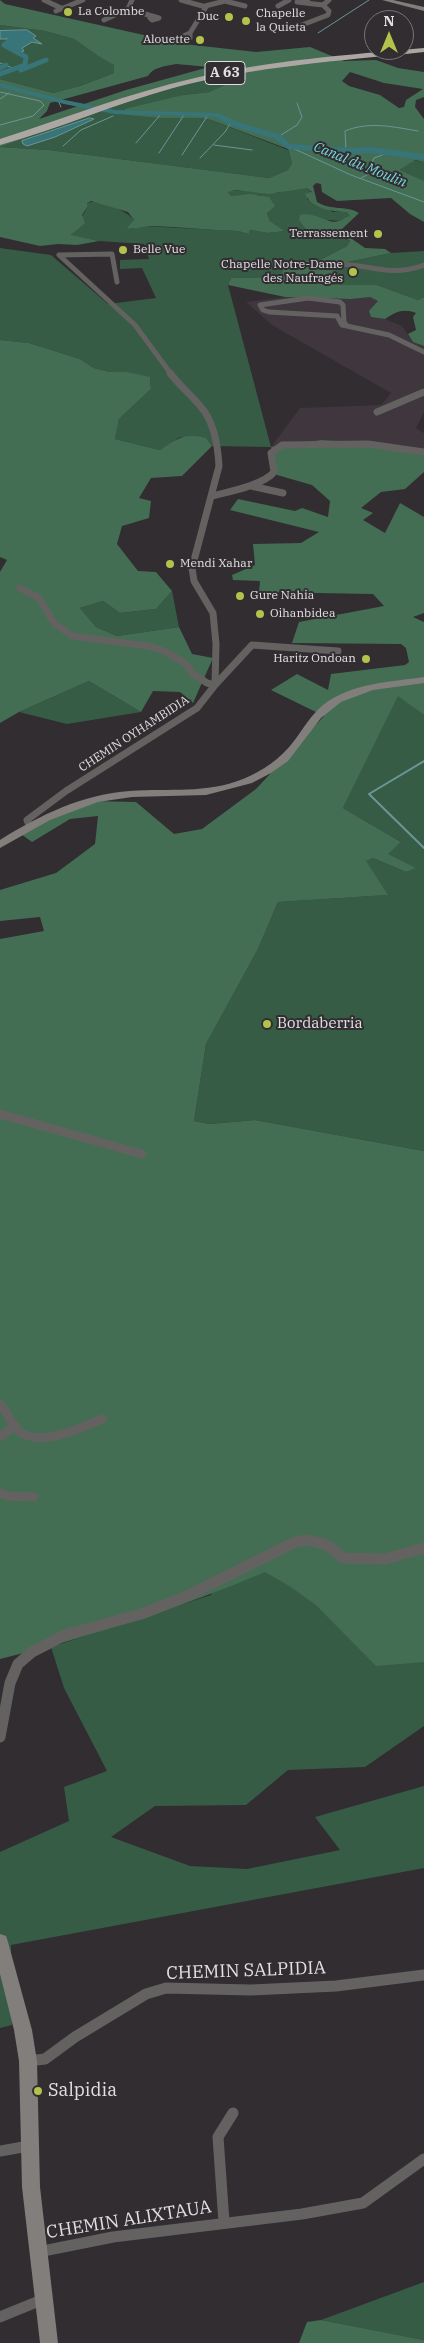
<!DOCTYPE html>
<html>
<head>
<meta charset="utf-8">
<style>
	body { margin:0 }
	#map { position:relative; width:424px; height:2343px; overflow:hidden; background:#312d31; font-family:"IBM Plex Serif",serif }
	canvas { display:block }
	.north { position:absolute; left:364px; top:10px; width:50px; height:50px; box-sizing:border-box; background:#312d31; border:1px solid #787578; border-radius:50%; rotate:0deg; font-size:14px; font-weight:700; line-height:20px; text-align:center; color:#e3e0e2 }
	.north::after { content:''; display:block; margin:auto; width:18px; height:22px; background:#b3c24b; clip-path:polygon(50% 0,100% 100%,50% 72%,0 100%) }
</style>
</head>
<body>
<div id="map">
<canvas width="424" height="2343"></canvas>
<div class="north">N</div>
</div>
<script>
const context = document.querySelector('canvas').getContext('2d');
context.lineJoin = 'round';
function paint(path, color) {
  context.fillStyle = color;
  context.fill(path, 'evenodd');
}
function trace(path, color, width, dash) {
  context.strokeStyle = color;
  context.lineWidth = width;
  context.lineCap = dash ? 'butt' : 'round';
  context.setLineDash(dash || []);
  context.stroke(path);
}
function drawText(font, color, halo, rows, align = 'center') {
  context.font = font + ' "IBM Plex Serif",serif';
  context.lineWidth = 4;
  context.setLineDash([]);
  context.textBaseline = 'middle';
  context.strokeStyle = halo;
  context.fillStyle = color;
  for (const [text, x, y, turn = 0] of rows) {
    context.save();
    context.translate(x, y);
    context.rotate((+turn || 0) * Math.PI / 180);
    context.textAlign = isNaN(turn) ? turn : align;
    if (halo) context.strokeText(text, 0, 0);
    context.fillText(text, 0, 0);
    context.restore();
  }
}
paint(new Path2D(`
	M285,297L351,299L370,297L378,301L371,317L385,319L402,326L413,342L424,346V412L416,428L424,433V450L377,443L321,440L271,447L300,408L381,405L391,393L272,325L246,302Z`), '#3f363e');
paint(new Path2D(`
	M0,25L45,31L74,39L98,56L115,65L114,73L80,86L53,93L0,79Z
	M235,74L240,78L209,92L183,95L125,115L158,118H201L211,120L288,150L292,163L288,170L269,178L49,150L0,147L125,103L178,87Z
	M351,155L394,157L424,162V193Z
	M294,188H307L312,193L307,199L333,212L347,211L350,216L340,221L328,220L306,229L323,230L350,241L347,246L320,260L294,262L284,267L283,277L231,278L228,285L271,447L212,446L206,438L180,437L160,450L115,439L119,419L151,389L150,378L128,372H110L94,368L80,359L29,343L0,340V248L51,255L108,304L156,298L142,268L120,269V260L149,259L144,244L99,241L71,236L88,206L87,203C97,198 128,211 134,220L131,229L142,226L238,231L249,234L250,230L268,233L285,231L270,221L261,195L231,196L228,193L229,190L278,193Z
	M424,251V297L418,300L377,285L322,286L343,263L391,253Z
	M172,591L179,627L117,636L96,627L80,608L103,601L120,613L156,609Z
	M89,681L141,712L67,724L19,712Z
	M398,695L424,715V1151L255,1120L210,1124L194,1121L206,1044L258,949L278,902L387,895L365,861L373,858L406,872L415,868L387,854L401,842L343,808Z
	M248,1504L424,1542V1726L365,1767L288,1770L246,1805L155,1806L111,1837L190,1866L247,1869L340,1850L315,1817L424,1786V1868L11,1945L12,2025L0,2028V1852L69,1821L64,1787L107,1771L64,1688L51,1647L211,1595Z
	M424,2282V2340L321,2320Z`), '#365c46');
paint(new Path2D(`
	M0,0L5,4L184,44L256,52L310,47L344,61L376,60L398,68L424,72V97L416,100L415,107L424,119V162L415,160L399,170L424,181V222L410,214L391,198L337,201L322,192L321,184L316,183L313,186L317,202C332,211 346,205 359,213L341,230L342,232L365,248L385,249L391,253L343,263L322,285H377L418,300L424,297V346L413,342L408,334L416,330L413,317L416,313C404,308 395,312 385,319L371,317L369,311L378,301L370,297L351,299L285,297L228,285L231,278L283,277V268L294,262L320,260L347,246L350,241C337,232 320,229 306,229L299,220L300,215C315,211 328,225 339,221C343,220 345,217 350,216L347,212C333,212 312,209 305,194L312,192L307,188L269,194L235,190L228,192L231,196L251,194L269,197L275,206L267,213L270,221L285,231L268,233L250,230L249,234L238,231C209,230 180,227 151,226C143,226 134,230 127,228L134,220L128,212L91,201L87,203L88,206L82,215L85,223L71,235L99,241L77,245L58,244L40,246L0,237V79L53,93L80,86L114,73V65L98,56L74,39L45,31L0,25ZM176,64L209,67L126,90L39,119L47,111L50,103L148,76C153,67 166,66 176,64ZM350,72L384,83L423,89L406,100L404,107L399,108L380,95L349,86L342,81ZM235,74L240,78L209,92L183,95L125,109V115L158,118H201L211,120L288,149L292,163L288,170L269,178L49,150L0,147L125,103L178,87Z
	M0,340L29,343L80,359L94,368L110,372H128L150,377L151,389L119,419L115,439L160,450C178,438 184,433 206,438L212,446L182,476L151,478L139,498L151,501L149,518L122,526L117,544L138,571L156,572L172,591L156,609L120,613L103,601L80,608L96,627L117,636L179,627L192,654L213,658L193,703L180,692L153,691L141,712L89,681L19,712L0,723V572L7,560L0,557Z
	M321,440L377,443L424,450V472L405,489L381,492L361,508L373,513L363,520L385,533L400,503L424,517V613L413,617L424,622V715L398,696L343,808L401,842L388,854L416,868L406,872L373,858L366,861L388,895L278,902L258,949L206,1044L194,1121L210,1124L255,1120L424,1151V1662L376,1666L316,1605L291,1587L265,1572C180,1608 90,1637 0,1659V939L44,931L40,917L0,921V890L56,873L95,844L98,816L70,819L32,842L18,832L89,801L136,802L174,834L202,829L256,789L324,716L271,690L297,674L328,690L331,674L405,665L409,662L406,648L401,644L292,643L299,622L384,606L373,594L259,592L260,581L233,580L232,575L255,565L253,544L301,543L319,532L230,510L238,499L295,511L302,508L328,517L330,501L312,485L277,475L271,447Z
	M321,2320L424,2340V2343H299L307,2322Z`), '#436e54');
const water = new Path2D(`
	M27,30L36,36L33,38L42,44L32,42L22,48L24,51L18,53L4,45L11,39H0V31Z
	M90,118L94,119L55,137L27,146L23,144L22,141Z`);
paint(water, '#377578');
trace(water, '#6b9598', 1);
trace(new Path2D(`
	M318,33L369,0
	M0,63L15,69
	M0,92L40,101L44,105L33,116L0,125
	M0,99L9,93
	M58,100L61,107
	M278,137L297,125L302,117L297,103
	M136,143L161,114
	M214,145L252,150
	M63,146L81,130L113,116
	M288,146L351,175L424,202
	M346,150L345,131C369,121 394,127 418,131
	M159,153L184,115
	M182,155L208,115
	M200,158L225,132L231,122
	M361,178L367,175L374,158L385,154`), '#6b9598', 1);
trace(new Path2D(`
	M424,761L369,794L424,848`), '#6b9598', 2);
trace(new Path2D(`
	M0,68L6,65
	M21,70L46,60
	M0,74L25,65L26,57L4,45L12,39`), '#377578', 5);
paint(new Path2D(`
	M0,83L65,100L115,110L218,113L238,122L281,135L290,144L353,148L370,147L424,154V160L370,153L353,154L288,149L275,139L232,126L216,117L115,114L64,104L0,87Z`), '#377578');
trace(new Path2D(`
	M44,0L61,8
	M132,0L128,9L159,18L152,20L150,18L152,17
	M181,0L206,7L190,33
	M308,2H297L323,5
	M205,6L225,1L245,6
	M278,6L289,0
	M56,11L83,0
	M104,20L128,9
	M289,30L328,15L329,11L323,5L329,0
	M190,33V38L185,40L179,38Z
	M59,255L112,254L117,282
	M59,255L135,325L171,374
	M331,264C367,262 387,279 424,265
	M347,326L344,322L343,305L340,302L308,298L260,305L263,310L269,312L337,316L342,325L389,335L424,352`), '#646260', 5);
trace(new Path2D(`
	M377,412L424,392
	M251,486L283,493
	M212,496C228,492 264,485 274,472L271,453L282,445L368,444L424,452
	M20,588L39,598L54,623L72,636L148,646L164,651L186,664L192,673L207,683L215,685L252,645L338,651
	M30,827L27,820L66,791L197,708L215,685L216,644L213,613L194,581L192,568L219,466C218,447 214,422 201,407C191,395 180,386 170,373`), '#646260', 7);
trace(new Path2D(`
	M0,1114L142,1154
	M0,1404C8,1412 11,1426 20,1432C40,1447 82,1428 102,1419
	M0,1437L15,1425
	M0,1493L8,1496L34,1497`), '#646260', 9);
trace(new Path2D(`
	M0,1737L10,1683L18,1664L32,1652L65,1635L141,1614L185,1597L295,1542L307,1540L325,1544L344,1558L385,1559L424,1548
	M28,2061L45,2059L75,2037L146,1994L166,1988L251,1990L336,1986L424,1975
	M0,2151L29,2146
	M224,2222L218,2137L233,2113
	M38,2252L113,2237L302,2214L363,2203L424,2159
	M0,2317L44,2299`), '#646260', 11);
paint(new Path2D(`
	M382,0H393L424,7V11Z
	M424,677V683L373,690L341,702L321,718L288,761L271,773L252,783L206,795L132,797L98,802L50,820L0,848V840C40,815 83,794 130,791C169,788 206,794 243,779C263,771 281,758 294,741C303,729 311,715 323,705C351,683 390,682 424,677Z
	M0,1934L6,1936L8,1942L32,2030L37,2061L40,2187L58,2343H40L22,2187L19,2061L14,2030L0,1974Z`), '#817e7b');
paint(new Path2D(`
	M424,48V52C340,61 255,66 173,88C114,104 59,129 0,145V139C65,118 129,93 195,78C270,60 348,55 424,48Z`), '#aca7a3');
for (const [x, y, r, color] of [
	[68,12,5,"#b3c24b"],
	[229,17,5,"#b3c24b"],
	[246,21,5,"#b3c24b"],
	[200,40,5,"#b3c24b"],
	[378,234,5,"#b3c24b"],
	[123,250,5,"#b3c24b"],
	[353,272,5,"#b3c24b"],
	[170,564,5,"#b3c24b"],
	[240,596,5,"#b3c24b"],
	[260,614,5,"#b3c24b"],
	[366,659,5,"#b3c24b"],
	[267,1024,5,"#b3c24b"],
	[38,2091,5,"#b3c24b"]
]) {
  const dot = new Path2D();
  dot.arc(x, y, r, 0, 2 * Math.PI);
  context.fillStyle = color;
  context.fill(dot);
  trace(dot, '#312d31', 2);
}
drawText('12px', '#e3e0e2', '#312d31', [
	["La Colombe",78,12],
	["Chapelle",256,14],
	["la Quieta",256,28],
	["Duc",219,17,"right"],
	["Alouette",190,40,"right"],
	["Terrassement",368,234,"right"],
	["Belle Vue",133,250],
	["Chapelle Notre-Dame",343,265,"right"],
	["des Naufragés",343,279,"right"],
	["Mendi Xahar",180,564],
	["Gure Nahia",250,596],
	["Oihanbidea",270,614],
	["Haritz Ondoan",356,659,"right"]
], 'left');
drawText('12px', '#e3e0e2', '#312d31', [
	["CHEMIN OYHAMBIDIA",134,734,-33]
]);
for (const [x, y, w] of [
	[225,73,40]
]) {
  const box = new Path2D();
  box.roundRect(x - w / 2, y - 11.5, w, 23, 4);
  context.fillStyle = '#312d31';
  context.fill(box);
  trace(box, '#e3e0e2', 1);
}
drawText('bold 14px', '#e3e0e2', null, [
	["A 63",225,73]
]);
drawText('italic 14px', '#76d9de', '#312d31', [
	["Canal du Moulin",360,165,22]
]);
drawText('15px', '#e3e0e2', '#312d31', [
	["Bordaberria",277,1024]
], 'left');
drawText('18px', '#e3e0e2', '#312d31', [
	["CHEMIN SALPIDIA",246,1971,-2],
	["CHEMIN ALIXTAUA",129,2220,-9]
]);
drawText('18px', '#e3e0e2', '#312d31', [
	["Salpidia",48,2091]
], 'left');
</script>
</body>
</html>
